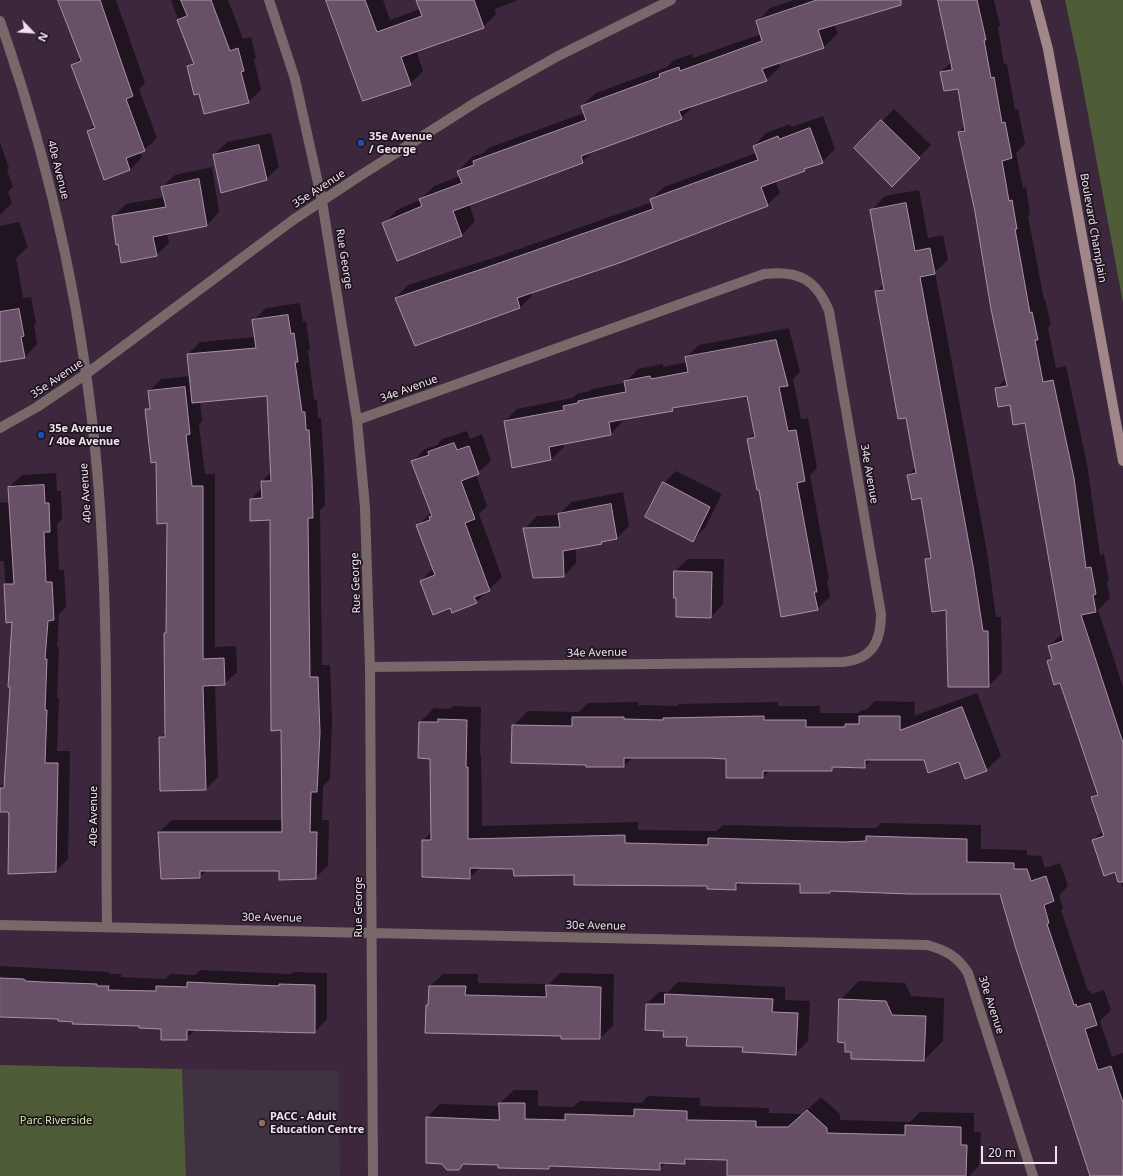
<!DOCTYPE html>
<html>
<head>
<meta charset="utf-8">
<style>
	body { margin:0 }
	#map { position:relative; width:1123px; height:1176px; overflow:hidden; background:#3c273c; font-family:"Noto Sans",sans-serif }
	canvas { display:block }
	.north { position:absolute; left:12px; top:12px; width:40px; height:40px; -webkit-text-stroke:3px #1d141d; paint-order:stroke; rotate:115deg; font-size:11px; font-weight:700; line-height:16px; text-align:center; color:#efe2ef }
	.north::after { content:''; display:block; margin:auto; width:14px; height:18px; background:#efe2ef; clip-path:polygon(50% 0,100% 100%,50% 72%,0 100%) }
	.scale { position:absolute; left:981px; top:1146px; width:76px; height:18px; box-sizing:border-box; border:2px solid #efe2ef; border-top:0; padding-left:5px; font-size:12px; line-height:14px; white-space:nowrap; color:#efe2ef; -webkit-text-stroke:3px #1d141d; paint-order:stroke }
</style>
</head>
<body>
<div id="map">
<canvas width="1123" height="1176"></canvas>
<div class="north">N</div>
<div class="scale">20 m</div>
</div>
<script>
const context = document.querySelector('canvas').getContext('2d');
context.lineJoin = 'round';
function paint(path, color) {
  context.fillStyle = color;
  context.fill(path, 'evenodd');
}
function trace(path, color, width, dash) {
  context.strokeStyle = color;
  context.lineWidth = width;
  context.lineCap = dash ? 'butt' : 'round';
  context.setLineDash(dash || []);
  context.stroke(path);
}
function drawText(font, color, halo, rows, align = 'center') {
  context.font = font + ' "Noto Sans",sans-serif';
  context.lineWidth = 3.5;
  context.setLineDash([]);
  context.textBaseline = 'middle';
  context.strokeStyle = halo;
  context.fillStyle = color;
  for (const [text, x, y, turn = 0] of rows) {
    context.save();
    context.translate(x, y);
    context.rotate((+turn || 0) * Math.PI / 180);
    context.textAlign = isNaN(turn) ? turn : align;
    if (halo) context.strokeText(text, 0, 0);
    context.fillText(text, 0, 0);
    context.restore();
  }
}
paint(new Path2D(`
	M182,1069L339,1071L340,1176H186Z`), '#3f3241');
paint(new Path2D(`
	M1065,0H1123V303L1079,66Z
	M0,1065L182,1069L186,1176H0Z`), '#4f5c38');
paint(new Path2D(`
	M59,0H116L145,83L139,89L157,138L144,150L140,152L142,157L130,170L88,131L94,125L73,65L81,57Z
	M171,0H228L243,39L251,37L256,58L254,60L261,90L248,102L199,93L189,67L194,62Z
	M325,0H383L390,20L420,9V0H518L495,9L496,14L483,27L416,50L423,71L410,84L328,4H326Z
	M794,0H891L834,24L838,33L824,47L778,62L780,67L766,80L695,105L681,118L594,150L582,162L469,204L475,221L462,235L397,259L384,224L397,210L420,200L434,186L460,176L458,171L472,157L483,153L488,148L584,113L582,106L596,93L667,67L674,60L692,54L693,58L761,34L757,22L770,8Z
	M939,0H994L1000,25L998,27L1004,64H1007L1015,110L1018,109L1025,144L1016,153L1023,188L1026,187L1030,214L1028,216L1044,300L1045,299L1051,325L1048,328L1056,368L1066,366L1087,464L1100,555L1104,554L1109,580L1107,582L1110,598L1098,610L1123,687V888L1117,871L1093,840L1103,831L1093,797L1098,792L1061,682L1048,661L1053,656L1049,646L1063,633L1025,421L996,389L1006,378L976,212L959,132L965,126L959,88L941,72L951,62Z
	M894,109L931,145L892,185L855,148Z
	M823,116L835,149L822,162L775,181L780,193L767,205L531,293L532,295L520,308L396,298L408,285L502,255L652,202L651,199L664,187L756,153L754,146L766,133L790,124L792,127Z
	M271,133L279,167L266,179L214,155L227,142Z
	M0,142L9,168L7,170L13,187L8,192L12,203L0,215Z
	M212,167L219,212L207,225L167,233L169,243L156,255L113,217L126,204L165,197L162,187L175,175Z
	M919,190L928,238L943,235L948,260L935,272L987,552L996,617H1001L1002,672L989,686L947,609L926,559L932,554L922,497L908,475L916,467L907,417L876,292L884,284L872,210L885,196Z
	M19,222L28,247L16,258L23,298L31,297L36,323L34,325L37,344L25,357L0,361V226Z
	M300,303L303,322L306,321L310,349L308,351L314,400H317L318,418H321L324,466L325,505L320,510L322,665H330L332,720L330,779L323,786L322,820H329L328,866L315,878L280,870H207L200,877L159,832L172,820H282V729L271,519L251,499L263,487L262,481L271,472L268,395L200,402L202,421L199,425L205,474H215V647L236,646L237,672L224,684L215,685L218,777L206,789L160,738L166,732L165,633L167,631L168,522L146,410L150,405L149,391L161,379L190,376L188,354L200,342L255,337L253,321L266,308Z
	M789,328L800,372L793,379L801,419L808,418L817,468L810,475L829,579L827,581L830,597L817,609L759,489L748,439L755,432L747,394L676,406L672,410L623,419V421L611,434L563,443L564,447L551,459L513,466L505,421L517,409L572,398L577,394L589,391L592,389L625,383L638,369L663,364V367L687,362L686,357L699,345Z
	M467,431L470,439L482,434L491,461L476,474L487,506L479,514L502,577L476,602L450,607L421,581L433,569L417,526L431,513L412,462L425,449L437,445L442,439Z
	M676,471L722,494L705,528L692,540L664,483Z
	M56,473L57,491H61L62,519L57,524L59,570H64L66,607L59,614L57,647H59L57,698H59L57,751H70L68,859L56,871L9,811H0V787L6,781L11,686L13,621L7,622L4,561H0V503L10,502L9,487L22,475Z
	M623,492L629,526L617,538L576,548V563L564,576L525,528L537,516L559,515L571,502Z
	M688,559H724L723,604L711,617L675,571Z
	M977,693L1001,756L986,770L960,760L872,759L864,767L834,766L831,770H771L763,777L727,758L633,757L624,766L587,764L513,726L528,711L579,712L588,703L638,702V705L677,706L679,704L778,702V706H820V713H858L861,710H866L875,701L915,702L914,716Z
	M453,706L481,707L480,754H481L482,826L638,822V830L716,831L723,825L858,828H876L881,823L981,825V849L1027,850V855L1041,856L1045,868L1060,863L1068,886L1059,895L1063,908L1061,910L1088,991H1090L1091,994L1104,990L1111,1010L1100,1021L1112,1057L1123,1053V1176H1091L1001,893L832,890L830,892L801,883L742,882L735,889L514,868H480L469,878H442L423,841L432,831L431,758L420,722L434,708L450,709Z
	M0,966L109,972V974H121V977L165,979L170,974L195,975L200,970L291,974L293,972L327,973V1019L315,1032L196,1029L186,1039L162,1028L140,1025L59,1018L0,1016Z
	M560,973L614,974L613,1026L600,1038L562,1035L427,1005L430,1002V986L443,974H478V983L549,984Z
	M859,981L905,983L911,996L944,998L943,1041L924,1060L840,1000Z
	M678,982L785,987V1000L810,1001L808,1041L795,1054L688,1036L665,1030L646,1004L659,992H668Z
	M514,1090H538V1106L573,1107L580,1101L642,1103L648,1096L700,1098V1106L769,1108V1113L803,1114L821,1097L840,1114V1120L910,1122L920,1112L974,1113V1132H981L979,1166L969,1176H824L728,1159L689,1158L685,1163L667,1162L659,1169L551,1165L548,1168L464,1163L458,1169L427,1117L440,1104L500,1106V1103Z`), '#0007');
const building = new Path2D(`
	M58,0H100L133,96L126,99L145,151L126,158L130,170L104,180L87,131L95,128L71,65L81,61Z
	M181,0H211L230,51L238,48L244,71L241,72L249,103L204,114L199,94L194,95L187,66L194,64L177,20L187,16Z
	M326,0H365L377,32L422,16L416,0H474L484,28L401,57L411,85L363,101Z
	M817,0H901V5L818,30L824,48L762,69L767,81L679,111L682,119L581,156L583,163L453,211L462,236L397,261L382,223L422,206L419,199L462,183L457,171L474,165L473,161L586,120L581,106L660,77L659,74L679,67L680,71L762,41L756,21Z
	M938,0H977L986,40H984L991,78L994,77L1002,123L1005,122L1012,158L1002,161L1009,201L1012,200L1017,229H1015L1030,313L1032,312L1038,340H1035L1043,382L1053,380L1074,478L1086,568L1091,567L1096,594L1093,595L1096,612L1081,615L1123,743V882H1118L1115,872L1104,876L1092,840L1104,836L1091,797L1098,795L1060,683L1054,685L1047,661L1052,659L1048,646L1063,641L1025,423L1013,425L1010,405L998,407L995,388L1007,386L991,309L975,212L958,132L965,131L958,89L944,91L940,72L952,70Z
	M881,120L920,158L892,187L854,148Z
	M810,128L823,163L804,169L805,171L761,187L768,206L622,262L517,298L520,308L415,346L395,298L488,267L653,209L650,199L758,160L753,146L778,136L779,139Z
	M259,145L267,180L221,193L213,155Z
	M199,179L207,226L153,237L157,256L121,263L118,244L116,245L112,216L166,207L161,187Z
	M906,203L915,251L930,248L935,274L920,277L973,566L983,631H988L989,687H948L946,610L932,612L925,559L931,558L921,498L912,500L907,475L916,473L906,418L898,419L877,303L875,291L884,290L870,210Z
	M19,309L24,336L21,337L25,358L0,362V312Z
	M288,315L291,334L294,333L298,362H295L302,412H305L306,430H309L312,479L313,518H308L310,677H318L320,733L317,792H311L310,832H317L316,879L279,880V871H200V878L161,879L158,832H282L281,730L271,731L270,520L250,521V499L262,498L261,481H271L267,396L192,403L187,354L256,348L252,320Z
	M776,340L788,386L779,387L788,431L796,430L805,481L797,483L817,592H814L818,610L781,617L759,490H757L747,439L755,437L747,396L672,408L673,411L609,422L611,435L549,447L551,460L512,468L504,421L564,410L563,406L578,403V401L626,392L624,381L650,376L651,379L688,372L685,357Z
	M185,387L190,434L186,435L192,486H203V659L224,658L225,685L203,686L206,790L160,791L159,737H165L164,633H166L167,523L157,524L156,462L151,463L145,409H150L148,391Z
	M454,443L457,450L469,446L479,474L461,481L475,519L465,523L490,591L474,597L477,603L452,613L450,608L433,615L420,581L435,575L416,525L430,520L429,517L432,516L411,461L429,455L428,452Z
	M663,482L710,507L693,542L645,517Z
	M44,485L45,503H49L50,532H44L46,582H52L54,620L48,621L45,659H47L45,710H47L45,763H58L56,872L8,874L9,815L8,812H0V788H4L10,687H8L12,622L6,623L4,584H14L8,487Z
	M611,504L617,539L601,542L602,544L563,551L564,577L533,578L523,528L560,527L558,514Z
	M674,571L712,572L711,618L676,617V598H674Z
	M962,707L987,771L965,779L959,762L928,773L924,760H865V768L832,767V771H763V778H726V759L709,758H624V767H586V765L511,763L512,725L572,726V717H624V719L663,720V718L764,716V720H806V727H845V724H859V716H900V730Z
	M438,719L467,720L466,767H468V839L625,835V843L708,845V838L843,842L866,841V836L967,839V862L1014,863V869H1027L1031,881L1046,876L1054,901L1044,905L1049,923L1047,924L1074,1005L1076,1004L1077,1007L1090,1003L1097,1025L1085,1029L1098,1070L1111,1066L1123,1103V1176H1090L1016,949L1000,894H910L830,891V893H800V884L736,883V890L707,889V886L574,885V875L514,876L513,869L470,868V879L422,877V840H431L430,759L418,758L419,722H438Z
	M0,978L24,979L25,981L43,982L97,984V986H109L108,990L156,991V986L187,987V982L279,986V984L315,985V1033L187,1030V1040H161V1029L139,1028V1026L72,1024L73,1022L58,1021V1019L0,1017Z
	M546,985L601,987L600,1039H561V1036L425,1033L426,1005H428L429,986H466L465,995L546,997Z
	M665,994L773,999L772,1012L798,1013L796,1055L742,1052L743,1047L686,1046L687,1037H663L664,1031L645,1030L646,1004H664Z
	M839,999L886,1001L892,1015L926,1016L924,1061L851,1059V1052H845V1043L838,1042Z
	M499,1103H525V1119L565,1120V1114L634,1116V1109L687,1111V1120L756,1121V1127H788L807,1110L827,1128V1133L905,1135V1125L961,1127V1145H967L966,1176H727V1160L685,1159V1164L660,1163V1170L549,1166V1169L498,1168V1165L463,1164L459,1170H447L442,1164L426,1163V1117L499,1120Z`);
paint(building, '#685167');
trace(building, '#aa91a9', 1);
trace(new Path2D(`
	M269,0L295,79L322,201L357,420L365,507L370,667L373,1176
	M0,21C52,169 85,323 98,480C110,628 105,778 107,927
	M357,420L764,274C798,270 816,279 829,311L881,614C881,641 873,659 843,662L370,667
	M0,428L37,407L86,374L293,220L358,177L478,101L558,56L671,0
	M0,925L927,945C946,950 958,957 968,973L1033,1176`), '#786869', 10);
trace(new Path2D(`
	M1035,0L1048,49L1123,461`), '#a1878a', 10);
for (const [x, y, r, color] of [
	[361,143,4,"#1a4fb4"],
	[41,435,4,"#1a4fb4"],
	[262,1123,4,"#8d6e63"]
]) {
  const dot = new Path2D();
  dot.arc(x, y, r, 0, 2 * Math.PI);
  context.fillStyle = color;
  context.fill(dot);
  trace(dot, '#1d141d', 1.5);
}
drawText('bold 11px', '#efe2ef', '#1d141d', [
	["35e Avenue",369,137],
	["/ George",369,150],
	["35e Avenue",49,429],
	["/ 40e Avenue",49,442],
	["PACC - Adult",270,1117],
	["Education Centre",270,1130]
], 'left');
drawText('11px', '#efe2ef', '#1d141d', [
	["40e Avenue",58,170,76],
	["35e Avenue",319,189,-33],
	["Boulevard Champlain",1093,228,80],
	["Rue George",344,259,81],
	["35e Avenue",57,379,-34],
	["34e Avenue",409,389,-20],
	["34e Avenue",869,474,80],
	["40e Avenue",86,493,-94],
	["Rue George",356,583,-92],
	["34e Avenue",597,653,-1],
	["40e Avenue",94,816,-90],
	["Rue George",359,907,-90],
	["30e Avenue",272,918,1],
	["30e Avenue",596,926,1],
	["30e Avenue",991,1005,72]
]);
drawText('11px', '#cce5a2', '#1d141d', [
	["Parc Riverside",56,1121]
]);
</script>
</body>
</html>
